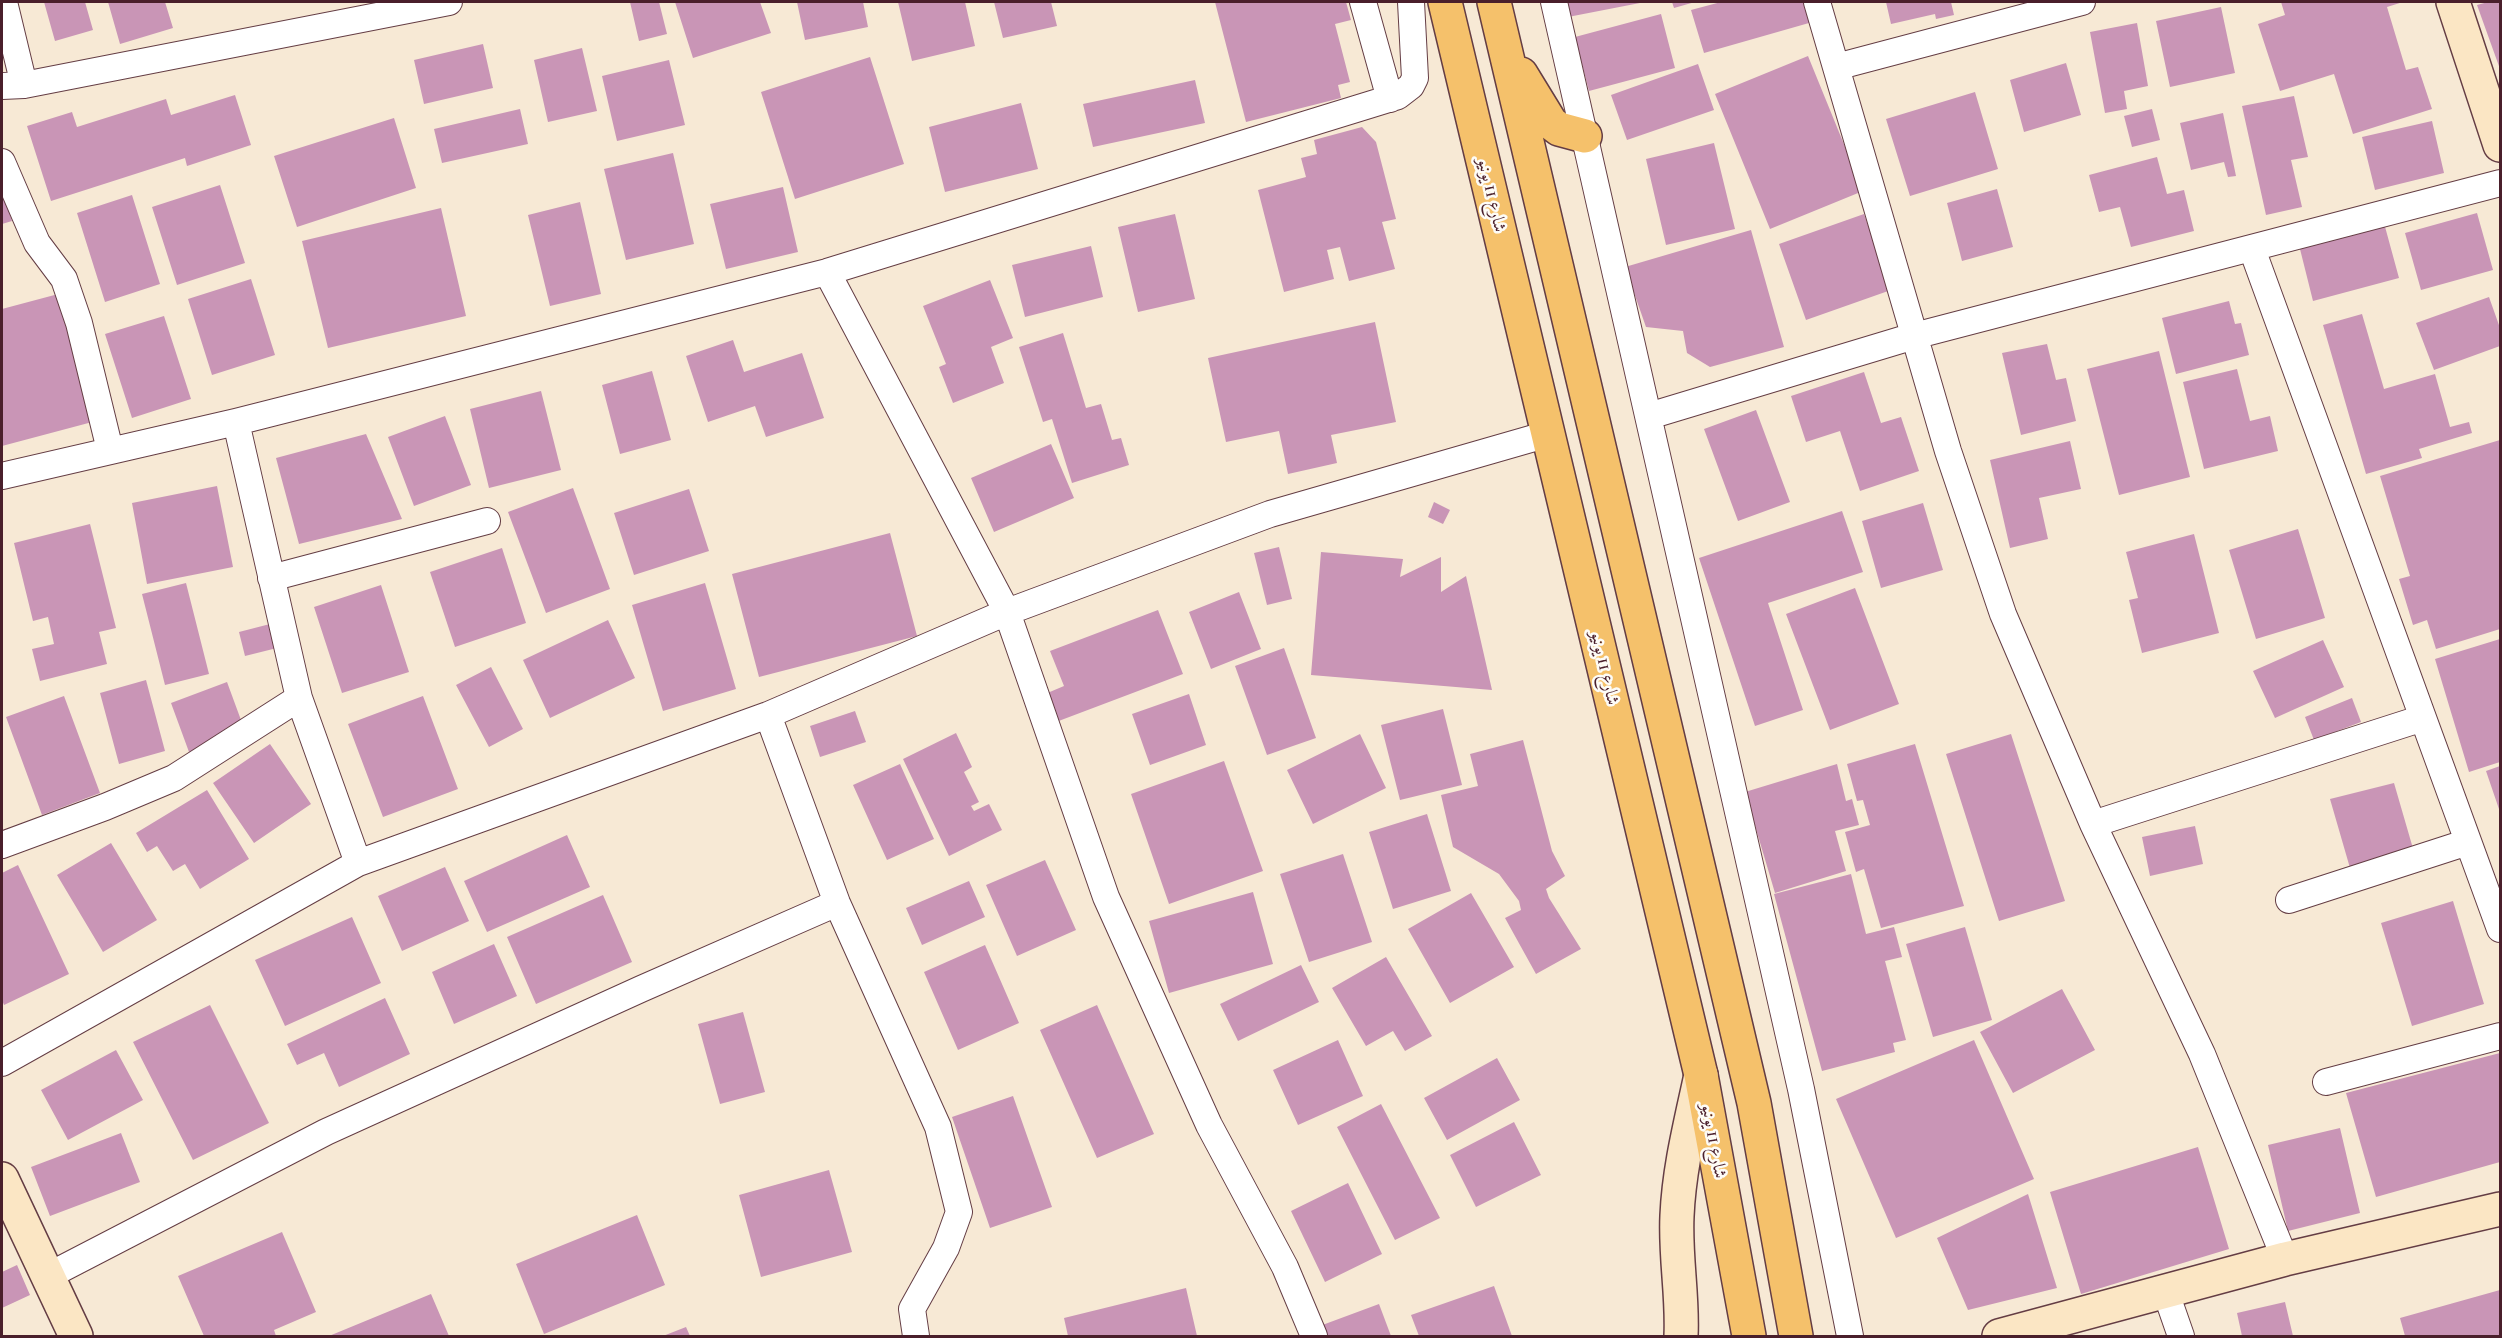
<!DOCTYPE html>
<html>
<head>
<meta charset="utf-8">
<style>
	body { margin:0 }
	#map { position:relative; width:2502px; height:1338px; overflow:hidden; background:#f7e9d5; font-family:"IM FELL French Canon",serif }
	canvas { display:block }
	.frame { position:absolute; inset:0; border:3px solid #4a1f2b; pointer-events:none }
</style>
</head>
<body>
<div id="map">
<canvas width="2502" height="1338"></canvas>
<div class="frame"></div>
</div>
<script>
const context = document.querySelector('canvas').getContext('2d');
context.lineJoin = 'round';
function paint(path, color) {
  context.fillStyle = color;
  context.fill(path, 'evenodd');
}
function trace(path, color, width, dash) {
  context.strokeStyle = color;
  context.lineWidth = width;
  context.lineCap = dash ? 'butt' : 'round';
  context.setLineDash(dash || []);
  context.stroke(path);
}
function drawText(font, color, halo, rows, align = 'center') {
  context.font = font + ' "IM FELL French Canon",Amiri,serif';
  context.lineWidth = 5;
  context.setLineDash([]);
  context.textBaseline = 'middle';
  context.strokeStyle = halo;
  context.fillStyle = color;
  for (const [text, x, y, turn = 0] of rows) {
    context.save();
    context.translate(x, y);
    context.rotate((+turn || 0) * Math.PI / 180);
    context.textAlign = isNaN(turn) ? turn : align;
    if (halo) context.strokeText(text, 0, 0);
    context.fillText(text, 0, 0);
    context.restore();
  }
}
paint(new Path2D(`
	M44,2H85L93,30L55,41Z
	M108,2H165L173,28L120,44Z
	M630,2H659L667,34L639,41Z
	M675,2H760L771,33L693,58Z
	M797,2H863L868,27L805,40Z
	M898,2H965L975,46L912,61Z
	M994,2H1051L1057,26L1003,38Z
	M1215,2H1346L1351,20L1335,24L1350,82L1338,85L1341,98L1246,122Z
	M1565,2H1640V3L1568,17Z
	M1672,2H1695L1674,8Z
	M1721,2H1810L1816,21L1704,53L1691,10Z
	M1886,2H1951L1954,15L1936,19L1935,14L1891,24Z
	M2281,2H2403L2387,7L2406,70L2418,67L2432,109L2353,134L2334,74L2280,91L2258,24L2285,15Z
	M2488,2H2500V69L2477,5Z
	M2221,7L2235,73L2170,87L2156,21Z
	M1661,14L1675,68L1589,91L1575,37Z
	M2137,23L2148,86L2124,91L2127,109L2105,113L2090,32Z
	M483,44L493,88L424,104L414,60Z
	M582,48L597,111L548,122L534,60Z
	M1808,56L1863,191L1770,229L1715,94Z
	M870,57L904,164L795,199L761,92Z
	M669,60L685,125L617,141L602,76Z
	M2066,63L2081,115L2024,132L2010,80Z
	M1698,64L1714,110L1627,140L1611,95Z
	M1195,80L1205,123L1093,147L1083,104Z
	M1975,92L1998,169L1910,196L1886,119Z
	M235,95L251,145L187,166L185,158L51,201L27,126L72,112L77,127L166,99L171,115Z
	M2294,96L2308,157L2291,160L2302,207L2266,215L2242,106Z
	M1021,103L1038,169L945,192L929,127Z
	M520,109L528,144L442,163L434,129Z
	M2152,109L2160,140L2132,147L2124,116Z
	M2223,113L2236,176L2228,177L2224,162L2191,170L2180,123Z
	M394,118L416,188L297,227L274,156Z
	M2432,121L2444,173L2375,190L2362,137Z
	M1362,127L1376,142L1396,219L1382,222L1395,269L1349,281L1340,247L1327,250L1334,279L1284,292L1258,190L1306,177L1301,158L1317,154L1314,140Z
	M1714,143L1735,229L1666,245L1646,159Z
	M673,153L694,244L626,260L604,169Z
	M2157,157L2167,194L2184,190L2194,231L2131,247L2120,207L2099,212L2089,175Z
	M220,185L245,263L177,285L152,207Z
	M783,187L798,252L726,269L710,204Z
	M1997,189L2013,247L1962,261L1947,203Z
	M2,190L12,221L2,224Z
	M132,195L160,284L105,302L77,213Z
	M580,202L601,294L550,306L528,215Z
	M441,208L466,316L328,348L302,241Z
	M2477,213L2493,270L2421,290L2405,233Z
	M1175,214L1195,299L1138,312L1118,227Z
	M1864,214L1891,290L1806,320L1779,244Z
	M2384,223L2399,278L2313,301L2299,245Z
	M1751,230L1784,347L1710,367L1687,353L1683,331L1646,327L1625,267Z
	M1091,246L1103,297L1025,317L1012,265Z
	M251,279L275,355L212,375L188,299Z
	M990,280L1013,338L991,347L1004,383L953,403L939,367L946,364L923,306Z
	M62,293L96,421L2,446V309Z
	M2489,297L2500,328V346L2434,370L2416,323Z
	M2229,301L2235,324L2241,323L2249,355L2176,374L2162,318Z
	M2362,314L2384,389L2435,374L2450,427L2469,422L2472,433L2419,449L2422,458L2366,474L2323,325Z
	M164,316L191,399L132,418L105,334Z
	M1375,322L1396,422L1331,435L1337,463L1288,474L1279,431L1226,442L1208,358Z
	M1063,333L1086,408L1101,404L1112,440L1121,438L1129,465L1072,483L1052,419L1043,422L1019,347Z
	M733,340L744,372L802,353L824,418L766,437L755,406L708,422L686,356Z
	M2047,344L2056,380L2066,378L2076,421L2021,435L2002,353Z
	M2159,351L2190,477L2119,495L2087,369Z
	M2237,369L2250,421L2270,416L2278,451L2204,469L2183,382Z
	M652,371L671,440L620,454L602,385Z
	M1864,372L1881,423L1901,417L1919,471L1860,491L1840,431L1806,442L1791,396Z
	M541,391L561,470L489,488L470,409Z
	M1756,410L1790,502L1738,521L1704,429Z
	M445,416L471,485L414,506L388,437Z
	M366,434L402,519L299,544L276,458Z
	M2500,440V629L2436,649L2427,620L2413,625L2399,579L2410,576L2380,476Z
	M2070,441L2081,489L2039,498L2048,539L2010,548L1990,460Z
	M1051,444L1074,498L994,532L971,478Z
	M217,486L233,567L147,584L132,503Z
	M573,488L610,589L546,613L508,512Z
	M689,489L709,551L634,575L614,513Z
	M1434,502L1450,510L1443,524L1428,517Z
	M1923,503L1943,570L1881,588L1862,521Z
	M1842,511L1863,572L1768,603L1803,710L1755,726L1699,558Z
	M90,524L116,628L99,632L107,664L40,681L32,649L54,644L48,617L33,621L14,543Z
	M2298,529L2325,618L2256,639L2229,550Z
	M890,533L917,636L759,677L732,574Z
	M2194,534L2219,633L2142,653L2129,600L2138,598L2126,552Z
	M1279,547L1292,599L1267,605L1254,553Z
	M502,548L526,623L455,647L430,572Z
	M1321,552L1403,559L1400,577L1441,557V592L1466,576L1492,690L1311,675Z
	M186,583L209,674L165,685L142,594Z
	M705,583L736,689L663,711L632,605Z
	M381,585L409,672L342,693L314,607Z
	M1855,588L1899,704L1830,730L1786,614Z
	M1239,592L1261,649L1211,669L1189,612Z
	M1158,610L1183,674L1056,722L1045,694L1064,686L1050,651Z
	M608,620L635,678L550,718L523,660Z
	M270,624L277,648L245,656L239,632Z
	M2500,639V762L2469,772L2435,659Z
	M2323,640L2344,687L2275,718L2253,671Z
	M1284,648L1316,738L1267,755L1235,666Z
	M491,667L523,729L489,747L456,685Z
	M146,680L165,751L119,764L100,693Z
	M227,682L245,731L189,752L171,703Z
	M1189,694L1206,745L1150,765L1132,714Z
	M64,696L100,793L42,815L6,717Z
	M423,696L458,789L383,817L348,724Z
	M2352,698L2361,722L2314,740L2305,717Z
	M1443,709L1462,785L1400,800L1381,725Z
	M855,711L866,742L820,757L810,726Z
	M956,733L972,767L964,772L979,802L971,806L974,811L989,804L1002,830L949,856L903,759Z
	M1360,734L1386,788L1313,824L1287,770Z
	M2011,734L2065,901L1999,921L1946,754Z
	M1523,740L1552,851L1565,876L1546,889L1549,898L1581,949L1536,974L1505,918L1521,910L1519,901L1499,874L1453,847L1441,795L1478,786L1470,754Z
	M270,744L311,804L254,843L213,783Z
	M1915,744L1964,906L1881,928L1864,869L1856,872L1845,832L1870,825L1863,800L1857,801L1847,764Z
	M1224,761L1263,871L1169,904L1131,794Z
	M900,764L934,839L887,860L853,785Z
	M1837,764L1846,801L1852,799L1859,825L1835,831L1846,871L1775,893L1745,792Z
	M2500,766V812L2486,771Z
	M2394,783L2414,852L2350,868L2330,799Z
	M207,790L249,859L200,889L185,864L173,871L157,846L147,852L136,833Z
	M1427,814L1451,891L1393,909L1369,832Z
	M2195,826L2203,864L2150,876L2142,837Z
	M567,835L590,887L487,932L464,881Z
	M111,843L157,920L103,952L57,875Z
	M1343,854L1372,942L1309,962L1280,874Z
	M1045,860L1076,930L1017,956L986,885Z
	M18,865L69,974L4,1005L2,1000V873Z
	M445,867L469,921L402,951L378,896Z
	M1851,874L1866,934L1894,927L1902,957L1885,961L1906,1040L1893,1043L1895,1052L1822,1071L1774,894Z
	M969,881L985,917L922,945L906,908Z
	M1253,892L1273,964L1169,993L1149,921Z
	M1471,893L1514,967L1450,1003L1408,929Z
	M603,895L632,962L536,1004L507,937Z
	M2453,901L2484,1004L2412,1026L2381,923Z
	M352,917L381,983L285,1026L255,960Z
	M1965,927L1992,1020L1933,1037L1906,944Z
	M494,944L517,996L454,1024L432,972Z
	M985,945L1019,1023L958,1050L924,972Z
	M1386,957L1432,1036L1405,1051L1393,1031L1366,1046L1332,988Z
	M1301,965L1319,1002L1238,1041L1220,1004Z
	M2062,989L2095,1050L2013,1093L1980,1032Z
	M385,998L410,1054L339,1087L324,1053L297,1065L287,1044Z
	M210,1005L269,1123L193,1160L133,1042Z
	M1097,1005L1154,1134L1097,1158L1040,1030Z
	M743,1012L765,1092L720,1104L698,1024Z
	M1338,1040L1363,1096L1298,1125L1273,1070Z
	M1974,1040L2034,1179L1896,1238L1836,1099Z
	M116,1050L143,1100L68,1140L41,1090Z
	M2500,1053V1162L2376,1197L2346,1093Z
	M1497,1058L1520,1100L1447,1140L1424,1098Z
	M1013,1096L1052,1207L990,1228L952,1117Z
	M1381,1104L1440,1218L1395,1240L1337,1127Z
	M1514,1122L1541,1175L1476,1207L1450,1155Z
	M2340,1128L2360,1213L2288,1231L2268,1145Z
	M121,1133L140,1182L50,1216L31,1167Z
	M2198,1147L2229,1249L2081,1294L2050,1192Z
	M829,1170L852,1252L761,1277L739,1195Z
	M1348,1183L1382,1254L1325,1282L1291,1211Z
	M2028,1194L2057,1288L1968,1310L1937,1238Z
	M637,1215L665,1285L544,1334L516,1264Z
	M282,1232L316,1312L274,1330L276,1336H204L178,1276Z
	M17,1265L30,1295L2,1308V1272Z
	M1494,1286L1512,1336H1419L1411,1315Z
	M1186,1288L1197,1336H1068L1064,1318Z
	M2500,1290V1336H2405L2400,1318Z
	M431,1294L449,1336H329Z
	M2285,1302L2293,1336H2242L2237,1313Z
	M1379,1304L1391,1336H1321L1317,1327Z
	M686,1327L690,1336H663Z`), '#c995b6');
const street = new Path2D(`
	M4,2L24,85
	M1363,2L1390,99
	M1554,2L1801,1089L1850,1336
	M1817,2L1948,451L2003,614L2093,824L2202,1054L2285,1259
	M1836,67L2082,2
	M2,86L24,85L449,2
	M2,162L37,243L64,279L79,323L110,450
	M2252,249L2500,929
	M827,272L1007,612L1106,897L1209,1125L1285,1267L1314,1336
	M1649,416L1914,336L2500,183
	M2,476L236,422L827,272L1398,96L1411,86L1415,78L1411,2
	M271,578L487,521
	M299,698L358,863
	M768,715L837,903L938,1127L959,1212L946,1248L912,1309L916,1336
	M2093,824L2423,718
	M2,845L105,807L174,778L299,698L236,422
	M2289,900L2468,842
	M2,1063L358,863L768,715L1007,612L1270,514L1548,434
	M2326,1082L2500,1036
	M48,1276L326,1132L641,989L837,903
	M2165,1290L2181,1336`);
const secondary = new Path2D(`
	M2453,2L2500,145
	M2,1179L76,1336
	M1681,1336C1683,1296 1675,1257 1677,1216C1679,1168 1691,1122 1701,1075
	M1999,1336L2285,1259L2500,1209`);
const highway = new Path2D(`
	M1445,2L1701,1075L1749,1336
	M1494,2L1754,1103L1796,1336
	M1521,74L1551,123L1559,129L1585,136`);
trace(street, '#643d44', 28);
trace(secondary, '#643d44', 36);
trace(highway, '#643d44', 36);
trace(street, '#fff', 26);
trace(secondary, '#fbe6c4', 33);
trace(highway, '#f5c16b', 33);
drawText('18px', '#4a1f2b', '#fdfcf7', [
	["شارع 11 يونيو",1491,195,77],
	["شارع 11 يونيو",1604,668,77],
	["شارع 11 يونيو",1713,1141,80]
]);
</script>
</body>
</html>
